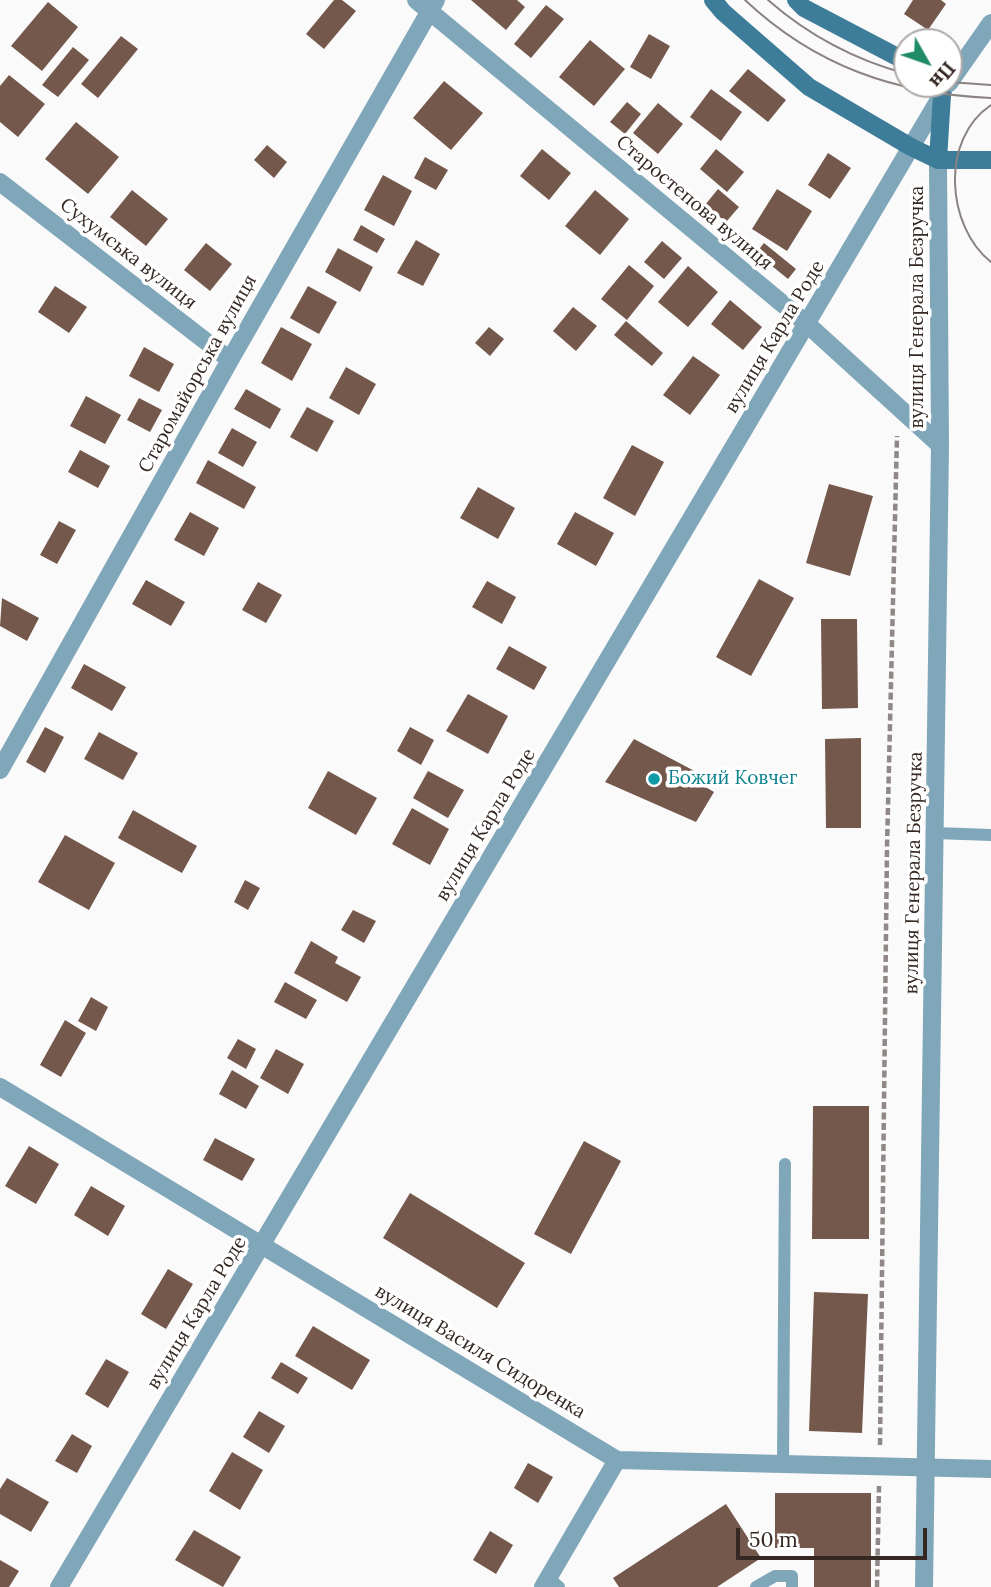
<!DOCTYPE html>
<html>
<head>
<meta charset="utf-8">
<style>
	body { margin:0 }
	#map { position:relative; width:991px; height:1587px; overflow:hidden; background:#fafafa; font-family:Lora,serif }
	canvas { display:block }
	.north { position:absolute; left:893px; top:28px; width:70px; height:70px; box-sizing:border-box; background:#fff; border:2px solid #aea9a7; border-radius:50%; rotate:130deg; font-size:19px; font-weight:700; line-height:28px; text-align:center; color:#352823 }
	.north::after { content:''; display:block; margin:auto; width:24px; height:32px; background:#1f8b69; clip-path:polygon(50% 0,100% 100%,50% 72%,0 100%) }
	.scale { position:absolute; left:736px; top:1528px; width:191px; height:32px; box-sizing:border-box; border:4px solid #352823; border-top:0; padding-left:9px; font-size:21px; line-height:24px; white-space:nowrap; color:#352823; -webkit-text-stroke:5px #fff; paint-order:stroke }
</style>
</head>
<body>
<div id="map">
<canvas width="991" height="1587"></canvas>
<div class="north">Пн</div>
<div class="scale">50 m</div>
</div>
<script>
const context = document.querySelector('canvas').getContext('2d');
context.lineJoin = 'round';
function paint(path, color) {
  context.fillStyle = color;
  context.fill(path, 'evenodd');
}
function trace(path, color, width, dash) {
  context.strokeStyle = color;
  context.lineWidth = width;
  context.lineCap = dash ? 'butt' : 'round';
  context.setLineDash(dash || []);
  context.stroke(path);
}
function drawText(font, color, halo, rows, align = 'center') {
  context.font = font + ' Lora,serif';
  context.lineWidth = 7;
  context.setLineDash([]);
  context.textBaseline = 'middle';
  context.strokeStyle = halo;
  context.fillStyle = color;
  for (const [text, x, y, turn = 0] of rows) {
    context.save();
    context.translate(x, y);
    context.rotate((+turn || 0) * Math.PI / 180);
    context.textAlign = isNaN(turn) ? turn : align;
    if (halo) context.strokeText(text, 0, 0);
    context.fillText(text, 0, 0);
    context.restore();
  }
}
paint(new Path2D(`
	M334,0H342L356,11L324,49L306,34Z
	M471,0H517L525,7L506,30Z
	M913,0H941L946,4L928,30L904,14Z
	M48,2L78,27L42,71L11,46Z
	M546,5L564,19L531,58L514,44Z
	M649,34L670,46L651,79L630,67Z
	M121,36L138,49L98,98L81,84Z
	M590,40L625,69L594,106L559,77Z
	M73,47L89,60L58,97L42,85Z
	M748,69L786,100L768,122L729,91Z
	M9,75L45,104L18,137L0,122V86Z
	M444,81L483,113L451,150L413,118Z
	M711,89L742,112L721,141L690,117Z
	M627,102L641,114L625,134L610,122Z
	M658,103L683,124L658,154L633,133Z
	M76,122L119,157L88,194L45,159Z
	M267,145L287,162L274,178L254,160Z
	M542,149L571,173L549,200L520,176Z
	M716,149L744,172L727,192L700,169Z
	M828,153L851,168L830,199L808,185Z
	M425,157L448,170L436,190L414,178Z
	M383,175L412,191L394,226L364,210Z
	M718,189L739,207L726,222L705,205Z
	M777,189L812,211L787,251L752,229Z
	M132,190L168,219L146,246L110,217Z
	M595,190L629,219L600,255L565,226Z
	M361,225L385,239L377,253L353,240Z
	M416,240L440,254L423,286L397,273Z
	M662,241L682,258L664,279L644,262Z
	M206,243L232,264L210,291L184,270Z
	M764,243L796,269L788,279L756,253Z
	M338,248L373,267L360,292L325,272Z
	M629,265L654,286L627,320L601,299Z
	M688,266L718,292L688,327L658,302Z
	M55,286L87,307L69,333L38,312Z
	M308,286L337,302L319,334L290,318Z
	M730,300L762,327L743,350L711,324Z
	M573,307L597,326L576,351L553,331Z
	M626,321L663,353L652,366L614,335Z
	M281,327L312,344L292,381L261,363Z
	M489,327L504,339L490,356L475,343Z
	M144,347L174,364L159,392L129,376Z
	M693,356L720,375L690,415L663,395Z
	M346,367L376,384L359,415L329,398Z
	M246,389L281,409L270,429L234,409Z
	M86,396L121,415L105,444L70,426Z
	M139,398L162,410L150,432L127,420Z
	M307,407L334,421L317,452L290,437Z
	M232,428L257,442L243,467L218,453Z
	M632,445L664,462L635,516L603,498Z
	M80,450L110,466L98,488L68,472Z
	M208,460L256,487L244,509L196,483Z
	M829,484L873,496L850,576L806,563Z
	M478,487L515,508L498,539L460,518Z
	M190,512L219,528L204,556L174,540Z
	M575,512L614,533L596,566L557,544Z
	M59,521L76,530L57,564L40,555Z
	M759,579L794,598L751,676L716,657Z
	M146,580L185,602L171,626L132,604Z
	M487,581L516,597L502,624L472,607Z
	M258,582L282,595L266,623L242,610Z
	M2,598L39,618L27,641L0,626Z
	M821,619H857L858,708L822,709Z
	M509,646L547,667L534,690L496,669Z
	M84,664L126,687L112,711L71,688Z
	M468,694L508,716L488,754L446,731Z
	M45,727L64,737L45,773L26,762Z
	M410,727L434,740L421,765L397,751Z
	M99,732L138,753L123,780L84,759Z
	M861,738V828H826L825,739Z
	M634,739L702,775L699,783L714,792L696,822L605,782Z
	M328,771L377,798L356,835L308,808Z
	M428,771L464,790L448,818L413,798Z
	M412,808L449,829L430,865L392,844Z
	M133,810L197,846L182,873L118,838Z
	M65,835L115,863L89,910L38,882Z
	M245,880L260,888L248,910L234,902Z
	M353,910L376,921L364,943L341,930Z
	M311,941L338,957L335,963L361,977L347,1002L294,973Z
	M285,982L317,1000L306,1019L274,1002Z
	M91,997L108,1007L96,1031L78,1021Z
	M65,1020L86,1033L61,1077L40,1065Z
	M238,1039L256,1049L246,1069L227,1058Z
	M276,1049L304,1064L288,1094L260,1078Z
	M232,1070L259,1086L246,1109L219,1094Z
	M813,1106H869V1239H812Z
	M215,1138L255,1159L242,1181L203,1160Z
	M584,1141L621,1161L571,1254L534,1234Z
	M29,1146L59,1164L36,1204L5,1186Z
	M91,1186L125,1206L108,1236L74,1215Z
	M410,1193L525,1263L497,1308L383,1238Z
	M168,1269L193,1284L166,1329L141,1314Z
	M814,1292L868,1294L862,1433L809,1431Z
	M313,1326L370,1360L352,1390L295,1356Z
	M106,1359L129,1372L108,1408L85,1394Z
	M281,1362L308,1378L298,1394L271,1378Z
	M259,1411L285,1426L269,1453L243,1437Z
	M72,1434L92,1446L77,1473L55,1461Z
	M232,1452L263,1470L240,1510L209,1491Z
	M528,1463L553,1477L538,1503L514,1488Z
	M7,1478L49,1502L31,1532L0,1514V1489Z
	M775,1493H871V1587H814V1548H775Z
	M726,1504L761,1558L717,1587H619L613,1578Z
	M194,1530L241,1557L223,1587L175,1560Z
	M490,1531L513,1545L496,1574L473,1560Z
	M0,1560L19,1571L9,1587H0Z`), '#75584c');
trace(new Path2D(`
	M880,1445L887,848L897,436
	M877,1587L879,1486`), '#8f8886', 4.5, [7, 3.5]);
trace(new Path2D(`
	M935,833L991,835
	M783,1465L785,1164
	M548,1578L559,1587
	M756,1587L775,1576H792V1587`), '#7fa6b9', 12);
trace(new Path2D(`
	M416,0L807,324L940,445
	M949,83L991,23
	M911,147L943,93
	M0,182L230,360
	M0,770L230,360L436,0
	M0,1087L617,1460L991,1469
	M543,1587L617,1460`), '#7fa6b9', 18);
trace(new Path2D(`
	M59,1587L911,147
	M924,1587L940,445L938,160`), '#7fa6b9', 18);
trace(new Path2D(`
	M713,0L723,12L809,87L911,147L938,160H991
	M796,0L804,8L907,62
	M933,84L942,95L938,160`), '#3e7d99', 18);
trace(new Path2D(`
	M745,0C815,66 896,94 991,98
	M768,0C808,35 855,60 907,74
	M949,82L991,85
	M991,105C940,139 946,226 991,262`), '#8a8380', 2);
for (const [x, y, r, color] of [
	[654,779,7,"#0f9aa8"]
]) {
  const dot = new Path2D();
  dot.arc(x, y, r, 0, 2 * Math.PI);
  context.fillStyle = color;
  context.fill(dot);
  trace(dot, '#fff', 2.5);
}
drawText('19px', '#352823', '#fff', [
	["Старостепова вулиця",694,203,40],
	["Сухумська вулиця",128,254,38],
	["вулиця Генерала Безручка",918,307,-90],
	["вулиця Карла Роде",775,337,-59],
	["Старомайорська вулиця",198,374,-61],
	["вулиця Карла Роде",486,825,-59],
	["вулиця Генерала Безручка",914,873,-89],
	["вулиця Карла Роде",197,1313,-59],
	["вулиця Василя Сидоренка",480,1352,31]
]);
drawText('19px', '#0d838f', '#fff', [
	["Божий Ковчег",668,779]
], 'left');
</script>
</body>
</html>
